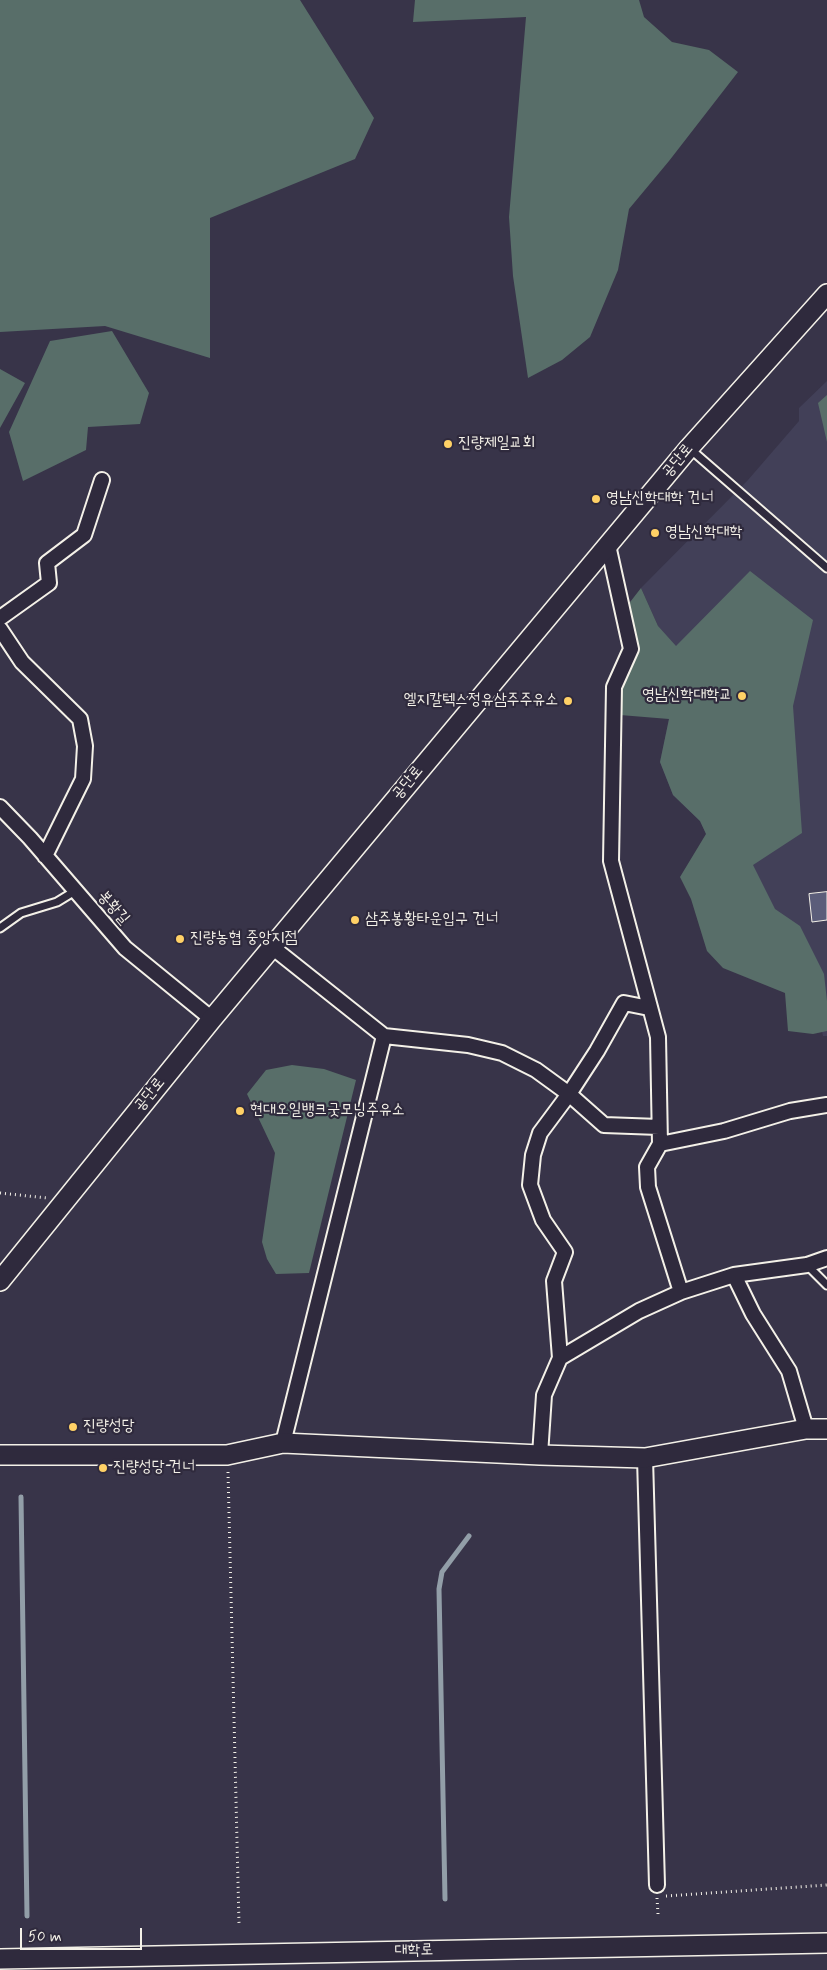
<!DOCTYPE html>
<html>
<head>
<meta charset="utf-8">
<style>
	body { margin:0 }
	#map { position:relative; width:827px; height:1970px; overflow:hidden; background:#383449; font-family:Mynerve,sans-serif }
	canvas { display:block }
	.scale { position:absolute; left:20px; top:1928px; width:122px; height:22px; box-sizing:border-box; border:2px solid #f4f1e8; border-top:0; padding-left:6px; font-size:15px; line-height:18px; white-space:nowrap; color:#f4f1e8; -webkit-text-stroke:4px #2f2a3d; paint-order:stroke }
</style>
</head>
<body>
<div id="map">
<canvas width="827" height="1970"></canvas>
<div class="scale">50 m</div>
</div>
<script>
const context = document.querySelector('canvas').getContext('2d');
context.lineJoin = 'round';
function paint(path, color) {
  context.fillStyle = color;
  context.fill(path, 'evenodd');
}
function trace(path, color, width, dash) {
  context.strokeStyle = color;
  context.lineWidth = width;
  context.lineCap = dash ? 'butt' : 'round';
  context.setLineDash(dash || []);
  context.stroke(path);
}
function drawText(font, color, halo, rows, align = 'center') {
  context.font = font + ' Mynerve,"Poor Story",sans-serif';
  context.lineWidth = 4.5;
  context.setLineDash([]);
  context.textBaseline = 'middle';
  context.strokeStyle = halo;
  context.fillStyle = color;
  for (const [text, x, y, turn = 0] of rows) {
    context.save();
    context.translate(x, y);
    context.rotate((+turn || 0) * Math.PI / 180);
    context.textAlign = isNaN(turn) ? turn : align;
    if (halo) context.strokeText(text, 0, 0);
    context.fillText(text, 0, 0);
    context.restore();
  }
}
paint(new Path2D(`
	M827,381V1036H823L807,966L763,953L700,821L673,795L660,762L669,719L658,626L641,588L748,480L799,421V408Z`), '#424058');
paint(new Path2D(`
	M0,0H300L374,118L355,159L210,218V358L105,326L0,332Z
	M415,0H639L644,17L672,42L709,50L738,72L669,161L629,209L618,270L590,337L562,360L528,378L513,276L509,217L526,17L413,22Z
	M112,331L149,393L140,424L88,427L86,450L23,481L9,432L50,341Z
	M0,369L25,383L0,428Z
	M827,395V442L818,403Z
	M750,571L813,620L793,706L802,833L753,865L775,909L800,926L824,974L827,1001V1031L813,1034L788,1031L785,993L723,968L707,951L691,899L680,877L706,834L700,821L673,795L660,762L669,719L620,715V687L634,651L627,606L641,588L658,626L676,646Z
	M292,1065L324,1069L356,1080L309,1273L276,1274L267,1259L262,1242L275,1153L247,1094L266,1070Z`), '#586e69');
trace(new Path2D(`
	M21,1497L27,1916
	M445,1899L439,1589L442,1572L469,1536`), '#929ea8', 5);
const building = new Path2D(`
	M827,892V920L812,922L809,894Z`);
paint(building, '#5b5d7a');
trace(building, '#f4f1e8', 1);
const lane = new Path2D(`
	M689,448L827,568
	M0,928L21,913L57,902L75,891
	M807,1265L827,1285`);
const street = new Path2D(`
	M608,545L631,649L614,687L611,861L658,1037L660,1144L647,1167L648,1187L681,1292
	M0,618L49,583L47,563L84,535L102,480
	M0,629L22,662L80,719L85,746L83,779L45,856
	M0,807L30,838L125,948L212,1019
	M272,947L384,1036L283,1443
	M384,1036L468,1045L502,1053L536,1070L569,1094L604,1125L659,1127
	M660,1144L724,1131L790,1111L827,1105
	M734,1275L807,1265L827,1258
	M560,1358L554,1281L565,1252L543,1220L530,1185L533,1155L540,1133L569,1094L597,1051L624,1003L649,1008
	M540,1455L544,1395L560,1358L639,1311L681,1292L734,1275L753,1314L789,1371L806,1429
	M645,1458L657,1885`);
const secondary = new Path2D(`
	M0,1281L212,1019L689,448L827,294
	M0,1455H227L283,1443L540,1455L645,1458L806,1429H827
	M0,1959L827,1943`);
trace(lane, '#f4f1e8', 11);
trace(street, '#f4f1e8', 18);
trace(secondary, '#f4f1e8', 22);
trace(new Path2D(`
	M0,1193L47,1198
	M228,1472L239,1923
	M666,1896L827,1885
	M657,1898L658,1914`), '#f4f1e8', 3, [1, 4]);
trace(lane, '#2f2a3d', 7);
trace(street, '#2f2a3d', 14);
trace(secondary, '#2f2a3d', 19);
for (const [x, y, r, color] of [
	[448,444,5,"#ffd166"],
	[596,499,5,"#ffd166"],
	[655,533,5,"#ffd166"],
	[742,696,5,"#ffd166"],
	[568,701,5,"#ffd166"],
	[355,920,5,"#ffd166"],
	[180,939,5,"#ffd166"],
	[240,1111,5,"#ffd166"],
	[73,1427,5,"#ffd166"],
	[103,1468,5,"#ffd166"]
]) {
  const dot = new Path2D();
  dot.arc(x, y, r, 0, 2 * Math.PI);
  context.fillStyle = color;
  context.fill(dot);
  trace(dot, '#2f2a3d', 2);
}
drawText('16px', '#f4f1e8', '#2f2a3d', [
	["진량제일교회",458,444],
	["영남신학대학 건너",606,499],
	["영남신학대학",665,533],
	["영남신학대학교",732,696,"right"],
	["엘지칼텍스정유삼주주유소",558,701,"right"],
	["삼주봉황타운입구 건너",365,920],
	["진량농협 중앙지점",190,939],
	["현대오일뱅크굿모닝주유소",250,1111],
	["진량성당",83,1427],
	["진량성당 건너",113,1468]
], 'left');
drawText('16px', '#f4f1e8', '#2f2a3d', [
	["공단로",678,461,-50],
	["공단로",408,783,-50],
	["봉황길",113,908,49],
	["공단로",150,1095,-51],
	["대학로",414,1951,-1]
]);
</script>
</body>
</html>
